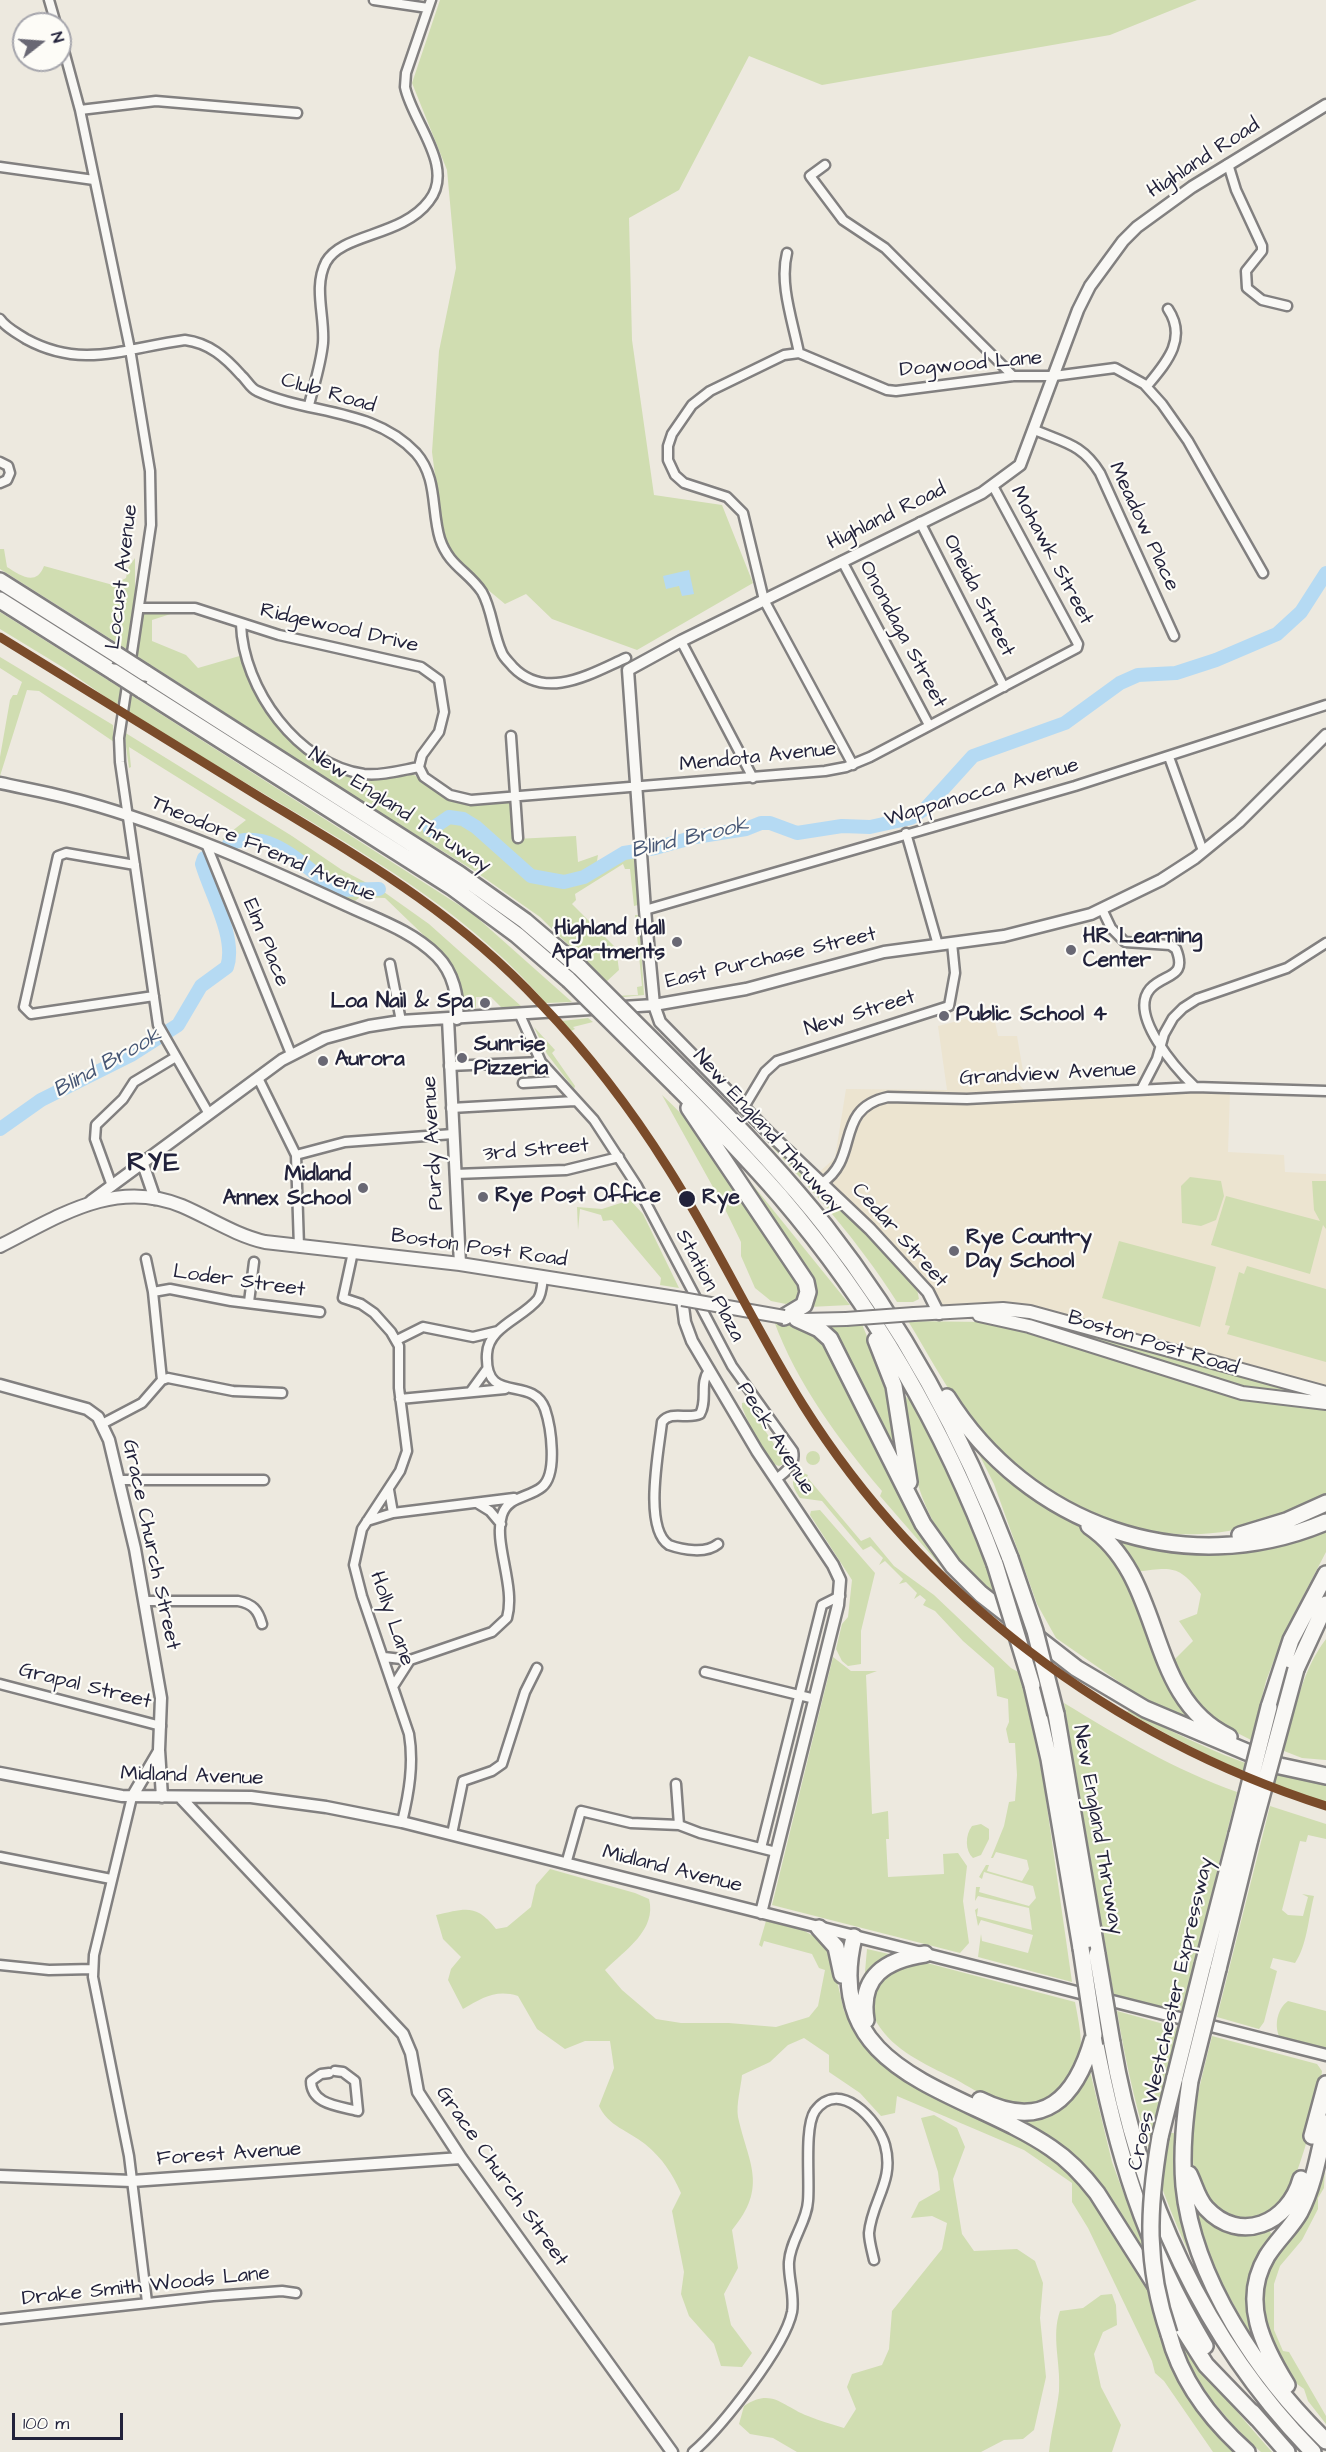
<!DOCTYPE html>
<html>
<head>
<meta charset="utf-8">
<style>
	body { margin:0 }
	#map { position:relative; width:1326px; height:2452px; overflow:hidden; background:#ede9df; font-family:"Architects Daughter",sans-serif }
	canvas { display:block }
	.north { position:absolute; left:12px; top:12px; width:60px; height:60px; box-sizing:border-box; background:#fdfcf7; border:2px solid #a5a5ac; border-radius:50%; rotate:73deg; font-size:16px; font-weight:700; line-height:24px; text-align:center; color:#22223b }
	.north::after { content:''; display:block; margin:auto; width:21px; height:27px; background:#696874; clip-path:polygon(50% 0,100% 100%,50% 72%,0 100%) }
	.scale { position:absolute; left:12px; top:2413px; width:111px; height:27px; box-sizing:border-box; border:3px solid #22223b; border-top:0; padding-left:8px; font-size:18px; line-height:21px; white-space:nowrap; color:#22223b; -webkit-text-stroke:4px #fdfcf7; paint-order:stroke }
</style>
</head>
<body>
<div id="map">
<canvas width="1326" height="2452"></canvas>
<div class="north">N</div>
<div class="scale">100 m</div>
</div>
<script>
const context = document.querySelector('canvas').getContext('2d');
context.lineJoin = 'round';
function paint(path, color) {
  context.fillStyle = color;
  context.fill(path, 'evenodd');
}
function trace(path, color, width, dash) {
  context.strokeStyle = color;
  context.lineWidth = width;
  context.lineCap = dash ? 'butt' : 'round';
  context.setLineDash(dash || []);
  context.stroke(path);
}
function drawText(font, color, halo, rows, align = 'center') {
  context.font = font + ' "Architects Daughter",sans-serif';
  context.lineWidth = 4.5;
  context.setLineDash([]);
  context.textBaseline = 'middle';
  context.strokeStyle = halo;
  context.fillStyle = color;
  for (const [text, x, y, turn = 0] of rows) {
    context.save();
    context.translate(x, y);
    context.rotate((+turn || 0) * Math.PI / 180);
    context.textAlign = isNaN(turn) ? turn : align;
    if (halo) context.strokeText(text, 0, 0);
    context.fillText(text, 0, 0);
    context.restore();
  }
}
paint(new Path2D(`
	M993,1012L998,1036H1017L1023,1071L1017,1072L1016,1081L1033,1100L1179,1090L1230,1091L1228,1152L1284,1155L1285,1172L1326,1174V1387L942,1307L817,1174L835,1158L846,1089L947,1090L938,1026Z`), '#ece4d0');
paint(new Path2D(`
	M440,0H1197L1110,35L822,85L749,56L679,190L629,218L632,340L654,495L722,505L753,583L637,650L552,619L526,594L505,604L463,569L447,544L439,506L432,452L439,351L456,268L447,170L412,83Z
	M0,549H4L7,567C20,575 36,587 44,566L113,585L126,578L128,568L135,558V591L128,650L0,569Z
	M180,611L152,620V641L186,655L198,668L243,655L260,698L280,728L306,754L352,774L408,771L447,797L462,803L510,802L515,839L576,836L578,862L598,855L597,861L633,846L638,905L634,906L630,869H625L623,864L575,894L576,900L572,904L616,948L619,970L606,982L540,917L473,870L379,812L137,656L143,614Z
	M0,612L122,689L117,705L64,668L0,629Z
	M0,657L113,725L114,742L39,691L27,690L0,776V757L10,700L13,695H17L22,682L0,668Z
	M131,695L473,914L572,1002L546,1003C476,921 386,866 293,811C238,778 183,746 129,713Z
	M124,732L292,836L342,870L384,892L429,924L521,1006L502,1008L491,997H476V1008L465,1007L455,972L438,949L385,898L360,897L355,901L319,885V876C301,866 279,848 259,844C250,843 245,848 237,848L222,839L246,820L129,747L131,767L129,768Z
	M635,915H639L644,995L593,1000L590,997L638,995L637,987L642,986Z
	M588,1018L593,1022L573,1027L575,1029L571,1031L562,1021Z
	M534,1027L555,1050L552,1053L575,1086L574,1089L547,1054Z
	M662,1095C716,1144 755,1213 797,1273L801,1292L796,1300L786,1304L771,1301L755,1288L741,1256V1242L724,1207Z
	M763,1137L842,1209L917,1289L919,1299L913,1302H897C857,1239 814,1192 763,1137Z
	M727,1153L850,1305L809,1307L811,1299Z
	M1190,1177L1221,1181L1224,1196L1216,1220L1201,1226L1182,1223L1181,1186Z
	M1312,1181H1326V1229L1323,1225L1310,1274L1211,1245L1226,1196L1320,1221L1314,1210Z
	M630,1200L643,1214L679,1288L660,1285L661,1278L612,1220L603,1221L601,1215L580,1209L578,1230L577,1207L602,1209Z
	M1119,1241L1216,1267L1200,1327L1102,1298Z
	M1247,1266L1326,1289V1362L1227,1334L1230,1326L1225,1325L1239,1272L1244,1274Z
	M1016,1314L1323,1397L1240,1388L1002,1315Z
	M774,1321L815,1329L822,1334L937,1559L990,1613L946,1572L880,1496L882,1491C839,1440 797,1384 774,1321Z
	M908,1321L985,1322L1016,1326C1118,1358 1220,1398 1326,1409V1495L1282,1514L1277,1519C1252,1526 1227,1533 1201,1534C1113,1539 1026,1488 972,1421C947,1391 929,1355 908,1321Z
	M862,1324L888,1388L898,1460L839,1337L829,1325Z
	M905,1396L912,1402L951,1479L999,1599C931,1545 907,1481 905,1396Z
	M746,1402L782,1456L788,1454L786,1463L779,1466C764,1463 748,1421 742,1407V1403Z
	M972,1440C989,1458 1005,1478 1026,1492C1054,1511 1088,1524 1112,1548L1201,1725L1148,1702L1056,1638L1037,1604L994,1484Z
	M806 1458a7 7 0 1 1 14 0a7 7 0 1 1-14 0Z
	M799,1471L808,1475L807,1477L861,1541L870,1537L894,1566L934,1595L1011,1668L1020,1673L1043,1779L1072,1982L978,1957L981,1934L982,1941L1028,1953L1033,1935L981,1920L978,1926L975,1910L978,1908L977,1916L1032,1930L1029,1908L978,1896L975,1901L976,1887H980L979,1892L1029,1906L1036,1898L1033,1886L984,1872L982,1879L979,1877L986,1865H989L987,1871L1022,1881L1029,1869L1027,1860L996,1852L993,1858H991L1004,1826L1009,1802L1015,1801L1017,1775L1015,1743H1009L1006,1729L1009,1722L1008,1699L997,1696L994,1668L963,1641L935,1611L923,1605L926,1600L920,1595L914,1599L917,1593L906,1582L899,1584L903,1579L885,1561L879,1565L883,1558L871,1546L863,1550L822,1501L800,1498C793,1488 789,1479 799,1471Z
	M820,1510L875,1573L861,1631V1664L848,1666L842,1661L836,1649L842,1624L848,1617L852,1580L810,1515L811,1511Z
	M1326,1527V1552L1285,1631L1266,1681L1251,1740L1212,1720L1186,1691L1172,1662L1193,1641L1179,1621L1197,1614L1201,1594C1179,1565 1172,1567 1137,1572L1115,1536L1169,1548Z
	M1326,1639V1760L1302,1758L1284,1751C1294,1713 1302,1670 1326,1639Z
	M833,1657L851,1671H877L866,1675L872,1814L888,1811L889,1839H886L888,1877L944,1874L943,1854L958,1853L967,1866L963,1901L969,1943L960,1953L772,1905Z
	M1064,1703C1120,1737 1175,1770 1237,1792L1182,2012L1114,1996Z
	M1129,1710C1190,1741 1258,1775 1326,1783V1803C1256,1780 1191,1749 1127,1712Z
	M1270,1806L1326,1824V1839L1308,1835L1306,1842L1300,1841L1282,1910L1288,1915L1303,1916L1308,1897L1302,1894L1314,1896C1308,1920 1307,1945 1295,1963L1273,1958L1270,1968L1277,1971L1264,2022L1259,2029L1217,2017Z
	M981,1824L989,1829V1839L981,1855L973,1858C965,1851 965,1835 972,1826Z
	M550,1869L635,1893L649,1899C657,1930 625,1950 605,1970L622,1990L656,2019L681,2023H729L776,2027L809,2017L818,2006L825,1970L819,1968L812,1954L764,1941L762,1947L759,1945L766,1921L803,1930L825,1943L831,1955L844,2011L855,2031L868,2050L891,2069L1037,2145L1067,2169L1084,2187L1147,2286L1159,2330L1173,2369L1238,2452H1213L1164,2381L1155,2373L1152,2361L1088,2228L1072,2202V2183L1024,2150L897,2096L895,2113L881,2116L860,2093L829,2072V2055L804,2038L788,2045L770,2062L742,2075C741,2087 736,2104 738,2117C748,2163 769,2186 732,2230L738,2268L724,2294L731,2325L752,2353L742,2367L721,2366L714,2344L689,2316L681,2294L684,2272L672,2211L681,2193C672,2173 663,2159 645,2144C629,2131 608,2126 599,2106L614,2068L610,2041H585L565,2049L537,2029L518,1996C496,1989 482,1998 463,2009L448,1980L451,1969L461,1957L443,1939L436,1915C465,1909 476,1903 496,1929L507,1927L531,1907L536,1885Z
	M867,1949L889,1954L891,1956L864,1983Z
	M923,1962L1075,2002C1082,2039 1089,2067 1057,2093C1048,2100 1036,2107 1024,2107C1000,2108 974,2089 953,2078C925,2064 894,2051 877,2023C866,2003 874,1974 896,1965C903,1962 915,1963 923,1962Z
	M1288,2001L1326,2011V2048L1279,2036C1274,2024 1278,2008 1288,2001Z
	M1117,2011L1178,2028L1158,2118L1166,2147L1171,2133H1174C1175,2159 1175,2185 1180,2211C1189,2250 1209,2286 1225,2322C1167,2221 1136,2126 1117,2011Z
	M1212,2036L1317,2064L1322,2071C1319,2102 1299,2182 1280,2205C1263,2225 1226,2224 1209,2206C1199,2196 1193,2172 1193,2159C1190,2117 1202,2077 1212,2036Z
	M1089,2067L1112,2162L1143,2245L1136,2249L1093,2179L994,2110L1067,2101L1085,2081Z
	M934,2115L957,2128L965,2147L953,2179L962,2234L974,2251L1017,2249L1035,2261L1043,2283L1040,2318L1046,2377L1034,2430L1023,2439L1004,2440L981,2452H797L773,2438L750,2434L739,2424L744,2406C772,2387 782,2406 808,2416C820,2421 832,2424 844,2428L856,2409L847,2387L852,2374L882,2365L889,2349L892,2311L942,2249L947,2223L932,2216L911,2218L919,2202L940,2190L938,2172L921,2118Z
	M1326,2149L1324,2188L1318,2198V2209L1302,2240L1280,2266L1274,2284V2330L1283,2351L1289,2352L1326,2416V2424L1308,2401L1304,2389L1297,2384L1270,2343L1264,2325L1262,2300L1264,2278Z
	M1195,2206C1223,2231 1232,2237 1269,2230L1274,2238L1259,2263L1258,2342L1256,2343C1242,2319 1188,2229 1195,2206Z
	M1112,2294L1116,2305L1117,2325L1103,2332L1094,2354L1101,2387L1121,2425L1112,2452H1049C1051,2431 1057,2411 1059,2391C1061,2363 1051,2336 1060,2311L1083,2308L1101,2295Z
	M1172,2320C1199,2368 1235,2410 1272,2452H1261C1221,2416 1186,2373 1172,2320Z`), '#d0ddb1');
paint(new Path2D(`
	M689,570L694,594L682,596L679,586L666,589L663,576Z`), '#b5daf3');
trace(new Path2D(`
	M430,830L449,817L463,819L476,827L531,876L564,882L584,877L624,853L655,848L695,837L746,829L761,823H770L797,833L842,826L870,827L911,818L926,808L973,756L1065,723L1120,683L1138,675L1176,673L1216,660L1277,634L1301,612L1326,573
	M229,844C272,826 304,868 337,890L379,889
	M0,1129L41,1100L131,1055L178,1025L201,986L227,967C237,938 210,892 202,864L204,858`), '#b5daf3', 14);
const street = new Path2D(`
	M49,0L56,24
	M374,0L428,8
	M60,36L80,110L130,349L150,471L151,525L130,666
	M80,110L156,101L297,113
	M1228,164L1236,190L1262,246V251L1246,271L1247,288L1262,300L1287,306
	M825,165L810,176L843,220L885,248L1013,376
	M0,167L94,180
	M787,253C779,284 793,322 799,353
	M0,319C6,328 17,333 26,339C83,370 125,348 185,340C209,343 225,357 241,375C247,380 250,388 257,391C309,415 373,407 416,453C438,478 431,510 440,539C449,566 468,571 482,592C492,609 493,634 502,653C504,658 509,662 513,667C546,701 590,674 626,658
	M1147,386C1166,363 1188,339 1168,309
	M309,405C314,385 321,364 323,343C325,316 313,287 326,262C342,233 402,237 429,201C456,167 412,122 405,87L406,73L431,0
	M1035,430C1065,443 1082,444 1100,473L1174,636
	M0,462L8,466L10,473L7,480L0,483
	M920,522L1004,687
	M842,561L929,725
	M139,608H195L279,635L421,667L439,680L444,712L439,732L422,755L419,767L424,777L450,795L471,800L825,771L846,767L870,757L1077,648L1078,644L993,486
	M241,624C243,689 298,765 364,774C382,776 402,770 419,767
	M681,641L753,778
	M128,679L119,738L120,762L158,1025L209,1114
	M511,736L518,838
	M1169,757L1203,851
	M853,765L764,600L743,513L727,497L684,483L675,475L668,460V446L672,434L692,405L710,391L784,355L799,353L887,390L896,391L1013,376H1054L1115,368L1144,384L1162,404L1188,441L1263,573
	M906,833L938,945
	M207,846L291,1054
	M135,865L66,853L58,856L24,1007L31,1014L154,996
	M1102,909L1111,928L1125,942L1170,945L1176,949C1188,979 1164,973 1150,989C1128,1015 1177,1070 1195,1087
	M645,910L1075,786L1326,705
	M390,964L401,1021
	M520,1015L541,1062L594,1120L637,1186L732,1366L793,1451C796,1464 786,1472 776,1479
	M449,1066L541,1062
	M258,1078L296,1155L299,1247
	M523,1083L556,1081
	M1142,1088L1157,1059L1164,1034L1173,1018L1183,1008L1197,999L1287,968L1326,943
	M744,1107L765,1072L777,1061L949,1006L955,973L952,943
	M451,1108L575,1101
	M296,1155L345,1142L453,1134
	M455,1174L566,1170L619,1157
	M822,1183C861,1157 833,1109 888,1097L967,1099L1195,1087L1326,1091
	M112,1186L95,1139L96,1125L123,1099L134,1082L174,1058
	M353,1252L343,1298L361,1304L374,1313L391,1332L399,1346V1388L407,1451L400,1471L362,1529L354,1565L362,1596L409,1734C414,1764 409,1793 402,1822
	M146,1259L153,1292L162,1380
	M153,1292L170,1289L231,1301L320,1312
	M249,1302L254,1262
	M397,1340L423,1327L473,1337L498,1331
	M709,1370C699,1384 708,1400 700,1414C688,1420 671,1410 662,1422C659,1450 643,1528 669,1545C683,1550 706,1554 718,1544
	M471,1391L487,1369
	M400,1399L505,1389
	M102,1424L142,1403L162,1380L168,1378L233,1391L282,1393
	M119,1480H264
	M389,1490L393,1513
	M477,1503L490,1511L501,1524
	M367,1521L393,1513L514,1498
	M145,1601H238C253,1604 258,1610 262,1624
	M384,1657L410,1660
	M705,1672L815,1699
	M0,1684L161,1726
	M394,1685L410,1660L492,1632L507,1618C516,1586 493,1543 502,1515C508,1496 529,1498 542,1487C558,1474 551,1427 545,1409C532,1374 484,1406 487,1354C488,1327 523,1318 538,1299C542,1293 542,1284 543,1277
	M676,1784L679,1825
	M132,1797L94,1955L93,1977L129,2156L147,2302
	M452,1834L463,1781L492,1771L502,1764L525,1692L537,1668
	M761,1848L822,1605L840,1596
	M0,1857L111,1879
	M566,1864L581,1811L631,1823L679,1825L700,1833L776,1852
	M0,1965L49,1970L93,1969
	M329,2073L321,2074L311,2081C311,2105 340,2106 358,2111L355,2081L343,2072L335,2071
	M0,2319L213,2296L282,2291L296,2293
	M693,2452C721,2428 785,2347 792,2312C795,2295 788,2278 789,2262C790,2241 807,2222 808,2201C810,2180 804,2127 815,2111C839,2078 878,2120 885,2145C895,2181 872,2200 869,2233C869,2241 872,2251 874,2260`);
const secondary = new Path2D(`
	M0,783C28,789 57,794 84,802C174,827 262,866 346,905C378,920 412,931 437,956C453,972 459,997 457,1019
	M448,1019L460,1264
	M143,1164L155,1199
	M91,1201L282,1060L325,1038L369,1026L401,1021L654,1005L746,989L884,952L1004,936L1091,914L1161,880L1195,858L1239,822L1326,735
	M682,1299L685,1322L692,1341L757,1451L833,1565L840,1580L838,1605L761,1913
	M939,1314L928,1292L870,1229L771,1135L660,1022L654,1005L645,910L628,670L681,641L982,493L1020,465L1078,310L1090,286L1123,241L1137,227L1192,187L1326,105
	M0,1385L87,1409L98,1417L109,1440L135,1549L161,1698L159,1750L162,1797
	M0,1773L122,1796L251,1797L326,1807L402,1822L1326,2055
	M132,1797L159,1751
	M180,1797L403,2034L411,2053L418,2092L461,2158L672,2452
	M0,2176L132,2181L461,2158`);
const primary = new Path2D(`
	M0,1246C58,1217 114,1178 182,1206C210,1218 235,1235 265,1242L460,1264L682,1299
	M914,1314L1003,1309L1030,1312L1326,1393
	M979,1315L1029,1326L1242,1393L1326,1403
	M803,1320L846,1319`);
const highway = new Path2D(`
	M0,581L117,655
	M0,600L114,672
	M145,673L459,874L525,921L580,968
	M142,690L452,887L517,935L569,980
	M688,1076C736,1124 783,1173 825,1226C904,1327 965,1440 1010,1558
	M677,1087C712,1122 747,1158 780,1196C873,1305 945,1430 995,1564
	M689,1108L806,1282L808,1292L804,1305L784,1317
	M797,1319L819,1329L830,1339L923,1524L953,1566L981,1594L1076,1668L1145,1709L1280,1766L1326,1776
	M876,1340L894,1386L909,1482
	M947,1397C1027,1525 1184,1582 1326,1522
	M1089,1526C1167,1579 1143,1696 1229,1737
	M1240,1535L1286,1521L1326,1503
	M1296,1669L1326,1604
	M1032,1685L1049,1759L1081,1948
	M1269,1707L1291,1640L1326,1574
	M1056,1714L1097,1954
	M819,1928L836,1947L842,1975
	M854,1937C820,2076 965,2089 1051,2148C1069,2160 1084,2176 1097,2193L1206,2365L1258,2419
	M1203,1965L1237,1834
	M1218,1969L1250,1839
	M866,2020C859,1976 886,1960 925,1954
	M1094,2035C1116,2151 1144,2244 1205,2346
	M1112,2043C1138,2196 1204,2341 1313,2452
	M1190,2081C1185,2116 1181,2150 1184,2186C1193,2279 1260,2377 1326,2441
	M980,2100C1044,2132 1076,2098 1093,2038
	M1312,2136L1326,2084
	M1160,2137L1175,2077
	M1189,2174C1195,2186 1197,2198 1206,2208C1240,2245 1289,2223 1301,2179
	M1169,2334C1181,2381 1211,2420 1247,2452
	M1287,2385C1263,2346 1240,2301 1267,2256C1277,2240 1291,2228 1300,2212C1314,2185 1319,2152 1326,2123
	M1252,2412L1287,2452`);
trace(street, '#828080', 13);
trace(secondary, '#828080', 15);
trace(primary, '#828080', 16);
trace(highway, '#828080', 20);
trace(street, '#f9f8f5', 8);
trace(secondary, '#f9f8f5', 10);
trace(primary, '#f9f8f5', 12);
trace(highway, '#f9f8f5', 15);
const primaryBridge = new Path2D(`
	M682,1299L784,1317
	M846,1319L914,1314`);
const highwayBridge = new Path2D(`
	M117,655L145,673
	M114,672L142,690
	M580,968L688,1076
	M569,980L677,1087
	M1010,1558L1035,1631L1056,1714
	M995,1564L1032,1685
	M1237,1834L1269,1707
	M1250,1839L1296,1669
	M1081,1948L1094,2035
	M1097,1954L1112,2043
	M1175,2077L1203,1965
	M1190,2081L1218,1969
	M1160,2137C1148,2208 1145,2264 1169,2334`);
trace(primaryBridge, '#828080', 16, []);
trace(highwayBridge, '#828080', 20, []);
trace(primaryBridge, '#f9f8f5', 12);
trace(highwayBridge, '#f9f8f5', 15);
trace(new Path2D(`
	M0,637C88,691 176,745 263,799C367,862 456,913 540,1003C588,1053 631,1109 668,1168C717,1245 755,1328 803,1405C922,1595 1113,1738 1326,1806`), '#7a4b2a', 9);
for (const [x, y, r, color] of [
	[677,942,6,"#696874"],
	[1071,950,6,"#696874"],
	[485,1003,6,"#696874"],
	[944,1016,6,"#696874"],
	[462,1058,6,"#696874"],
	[323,1061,6,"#696874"],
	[363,1188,6,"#696874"],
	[483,1197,6,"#696874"],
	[687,1199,9,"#22223b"],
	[954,1251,6,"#696874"]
]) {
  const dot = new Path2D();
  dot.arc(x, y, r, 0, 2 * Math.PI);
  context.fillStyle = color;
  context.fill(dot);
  trace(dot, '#fdfcf7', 2);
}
drawText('21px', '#22223b', '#fdfcf7', [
	["Highland Road",1204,159,-33],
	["Dogwood Lane",971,365,-5],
	["Club Road",328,394,16],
	["Highland Road",887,517,-26],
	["Meadow Place",1143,527,65],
	["Mohawk Street",1051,556,62],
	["Locust Avenue",123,577,-83],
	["Oneida Street",978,596,63],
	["Ridgewood Drive",339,629,13],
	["Onondaga Street",902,635,62],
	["Mendota Avenue",758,758,-6],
	["Wappanocca Avenue",982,793,-16],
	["New England Thruway",399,811,33],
	["Theodore Fremd Avenue",263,850,23],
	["Elm Place",265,943,68],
	["East Purchase Street",771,959,-13],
	["New Street",860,1014,-17],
	["Grandview Avenue",1048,1075,-3],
	["New England Thruway",767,1132,48],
	["Purdy Avenue",434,1143,-93],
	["3rd Street",536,1151,-5],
	["Cedar Street",899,1236,48],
	["Boston Post Road",479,1249,8],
	["Loder Street",239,1282,8],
	["Station Plaza",709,1286,62],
	["Boston Post Road",1153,1344,17],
	["Peck Avenue",775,1439,58],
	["Grace Church Street",150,1545,78],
	["Holly Lane",391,1619,71],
	["Grapal Street",85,1687,14],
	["Midland Avenue",192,1777,2],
	["New England Thruway",1097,1830,80],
	["Midland Avenue",672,1870,14],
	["Cross Westchester Expressway",1172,2014,-77],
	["Forest Avenue",229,2155,-4],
	["Grace Church Street",501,2177,55],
	["Drake Smith Woods Lane",146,2287,-6]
]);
drawText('bold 21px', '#22223b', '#fdfcf7', [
	["Highland Hall",665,930,"right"],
	["Apartments",665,954,"right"],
	["HR Learning",1083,938],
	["Center",1083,962],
	["Loa Nail & Spa",473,1003,"right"],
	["Public School 4",956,1016],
	["Sunrise",474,1046],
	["Pizzeria",474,1070],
	["Aurora",335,1061],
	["Midland",351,1176,"right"],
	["Annex School",351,1200,"right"],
	["Rye Post Office",495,1197],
	["Rye Country",966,1239],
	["Day School",966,1263]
], 'left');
drawText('bold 21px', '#22223b', '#fdfcf7', [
	["Rye",702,1199]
], 'left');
drawText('italic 22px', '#475775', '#fdfcf7', [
	["Blind Brook",690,839,-13],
	["Blind Brook",108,1064,-29]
]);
context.letterSpacing = '1.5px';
drawText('bold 27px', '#22223b', '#fdfcf7', [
	["RYE",154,1164]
]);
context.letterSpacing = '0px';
</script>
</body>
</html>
